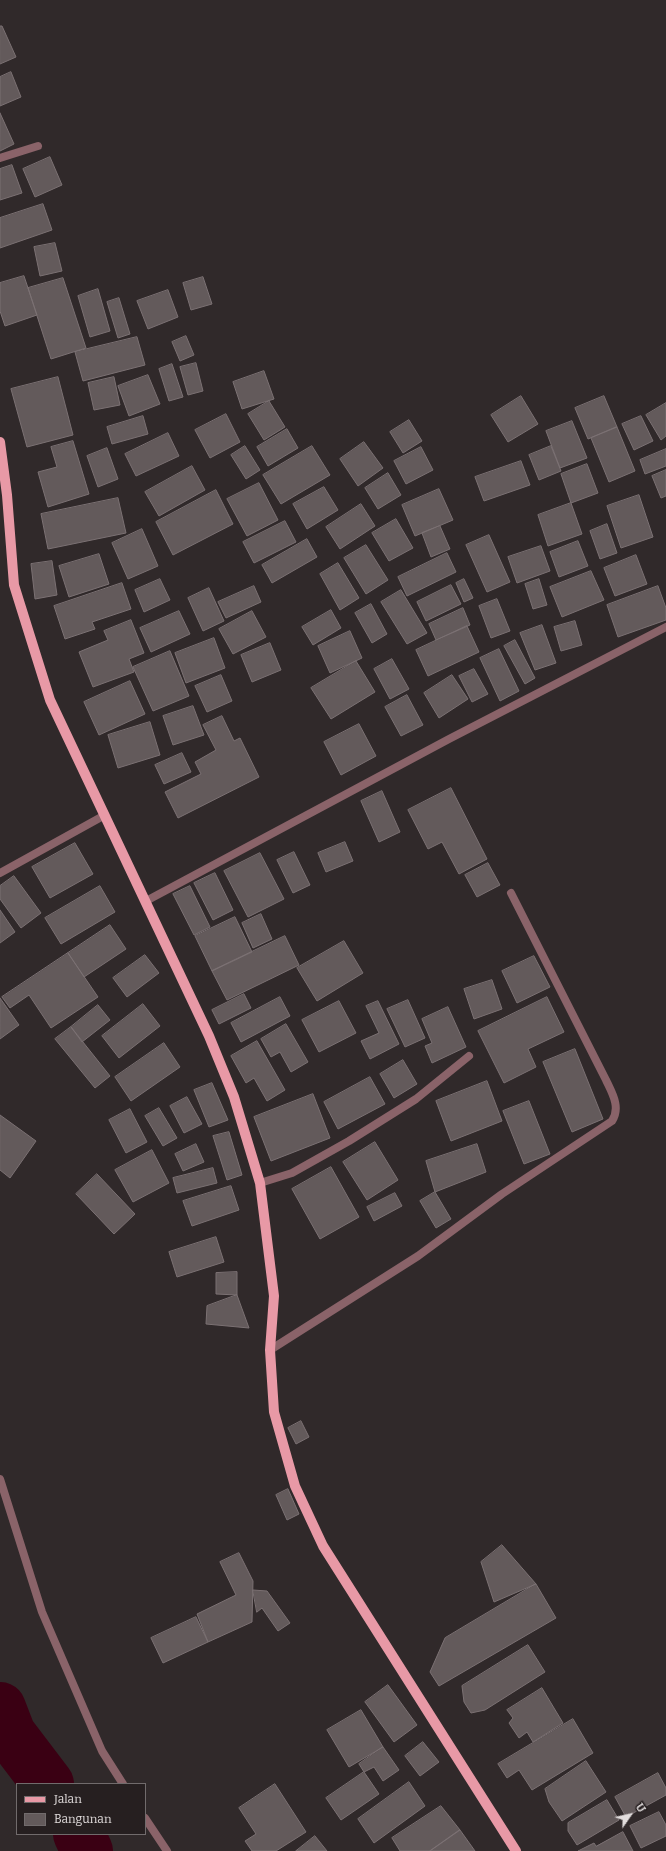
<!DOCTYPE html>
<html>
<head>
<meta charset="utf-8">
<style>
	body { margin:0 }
	#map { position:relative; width:666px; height:1851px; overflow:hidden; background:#30292a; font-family:Bitter,serif }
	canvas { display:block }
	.legend { position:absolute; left:16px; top:1783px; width:130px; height:52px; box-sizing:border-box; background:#261f20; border:1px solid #716b6c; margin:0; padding:5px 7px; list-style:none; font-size:12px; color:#e2dddd }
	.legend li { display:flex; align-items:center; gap:8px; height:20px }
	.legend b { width:20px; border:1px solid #716b6c }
	.north { position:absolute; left:610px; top:1795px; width:40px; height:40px; -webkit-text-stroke:3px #261f20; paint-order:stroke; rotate:56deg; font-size:11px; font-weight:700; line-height:16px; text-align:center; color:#e2dddd }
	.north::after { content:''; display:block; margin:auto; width:14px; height:18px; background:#e2dddd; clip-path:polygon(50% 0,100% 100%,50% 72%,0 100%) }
</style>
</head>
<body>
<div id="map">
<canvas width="666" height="1851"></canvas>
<ul class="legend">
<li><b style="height:5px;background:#e899a6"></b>Jalan</li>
<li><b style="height:11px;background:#635a5b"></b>Bangunan</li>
</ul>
<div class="north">U</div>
</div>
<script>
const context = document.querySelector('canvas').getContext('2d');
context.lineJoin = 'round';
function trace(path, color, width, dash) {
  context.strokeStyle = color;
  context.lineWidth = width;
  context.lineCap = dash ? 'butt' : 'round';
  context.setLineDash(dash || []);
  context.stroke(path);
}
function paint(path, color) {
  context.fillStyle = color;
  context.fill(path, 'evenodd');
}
trace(new Path2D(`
	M0,1708L10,1734L48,1784
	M79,1834L87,1851`), '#3a0013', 52);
const building = new Path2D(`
	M0,26H2L16,57L0,64Z
	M11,72L21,97L0,106V77Z
	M0,113L14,144L0,151Z
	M50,157L62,185L35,197L23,169Z
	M12,165L22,193L0,200V169Z
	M43,204L52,230L0,248V218Z
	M55,243L62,271L40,276L34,247Z
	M24,276L37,315L5,326L0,311V283Z
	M203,277L212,304L191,310L183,283Z
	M63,278L86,348L51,359L28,288Z
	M98,289L110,331L90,337L78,296Z
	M168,290L178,317L148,329L137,301Z
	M119,298L130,334L118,338L107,302Z
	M186,336L194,355L180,361L172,342Z
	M137,337L145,365L83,381L75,352Z
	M196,363L203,391L188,395L180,367Z
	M172,364L183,397L169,401L159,369Z
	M264,371L274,399L242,409L233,382Z
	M148,375L160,404L129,416L118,386Z
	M58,377L73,435L27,447L11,389Z
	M114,377L120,405L94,410L88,383Z
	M521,396L538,424L508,442L491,415Z
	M604,396L617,427L588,439L575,408Z
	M269,401L285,427L264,440L248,414Z
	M666,403V436L661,440L646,415Z
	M226,414L240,442L210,458L195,430Z
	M143,416L148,434L112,444L107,427Z
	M641,416L653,441L634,450L622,424Z
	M409,420L422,441L403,453L390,432Z
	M572,421L587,458L560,468L546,431Z
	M617,427L635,471L609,482L591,438Z
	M287,429L298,448L268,466L257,447Z
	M168,433L179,456L136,476L125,454Z
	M73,441L89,494L48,507L38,472L57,467L51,447Z
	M364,442L383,468L358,486L340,459Z
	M245,446L260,470L246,479L231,455Z
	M312,446L330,475L281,504L263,475Z
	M551,446L561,471L539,480L529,455Z
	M421,447L433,470L406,484L394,461Z
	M107,448L118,479L98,487L87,456Z
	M666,449V466L645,474L640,460Z
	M521,461L530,485L484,501L475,477Z
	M587,464L598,493L571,503L561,474Z
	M192,466L205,490L159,516L145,492Z
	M666,470V496L661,498L652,476Z
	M388,473L401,495L378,509L365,488Z
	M259,483L278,520L247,536L227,499Z
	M324,487L338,510L307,529L293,504Z
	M439,489L453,520L415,536L402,505Z
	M216,490L233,524L173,555L156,522Z
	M639,495L653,537L621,548L607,506Z
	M118,498L126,533L48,549L41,514Z
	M571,503L582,534L548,546L538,515Z
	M361,504L375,526L340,549L326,527Z
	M396,519L413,548L389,561L372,533Z
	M285,521L296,542L254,563L243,542Z
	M607,524L617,553L600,559L590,531Z
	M440,526L450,549L431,557L422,533Z
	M142,529L158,566L128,579L112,543Z
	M489,535L510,582L487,592L466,545Z
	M307,539L317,557L272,583L262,565Z
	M578,541L588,566L559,577L550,552Z
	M366,545L388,580L366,594L344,558Z
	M541,546L550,571L517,583L508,557Z
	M447,553L456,572L407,596L398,577Z
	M99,554L109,584L69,597L59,566Z
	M636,555L647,584L615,596L604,568Z
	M52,561L57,595L35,599L31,564Z
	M338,563L359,598L340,610L320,574Z
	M591,571L604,600L562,617L550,587Z
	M160,579L170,600L144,612L135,590Z
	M464,579L473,598L464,602L456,583Z
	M539,579L547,605L533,609L525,584Z
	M122,583L131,609L92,622L95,629L65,639L54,606Z
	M451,585L461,604L426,621L417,602Z
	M254,586L261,602L226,618L218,602Z
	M658,586L666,608V620L618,637L607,605Z
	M209,588L224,621L203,631L188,598Z
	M401,590L427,633L407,644L381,602Z
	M497,599L510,631L491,638L479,606Z
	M371,604L387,634L372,643L355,613Z
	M463,608L470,625L436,640L429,624Z
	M331,610L341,628L313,645L302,627Z
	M179,611L190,634L151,652L140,628Z
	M252,611L266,637L233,654L219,629Z
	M131,620L144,653L129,659L134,672L93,687L79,652L108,640L104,631Z
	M575,621L582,645L561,651L554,627Z
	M542,625L556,663L535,670L520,633Z
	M467,626L479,652L428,676L416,650Z
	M350,631L362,658L330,673L318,646Z
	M214,638L225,668L186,683L175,653Z
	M515,640L535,678L525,684L504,646Z
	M270,643L281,670L252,682L241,655Z
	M499,649L519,691L500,701L480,658Z
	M170,651L189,696L153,711L133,667Z
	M392,659L409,689L390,699L374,669Z
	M356,661L375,692L331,719L311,688Z
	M474,669L488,694L472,702L459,676Z
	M221,675L232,701L207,712L195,686Z
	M452,675L468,699L439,718L424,693Z
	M130,681L145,714L99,735L84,702Z
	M407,695L423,725L401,736L385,707Z
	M193,706L204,735L173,745L163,716Z
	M222,716L234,741L240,738L259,777L178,818L165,792L201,774L195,762L216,750L203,725Z
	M150,722L160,755L118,768L108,735Z
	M359,724L376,756L341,775L324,742Z
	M182,753L191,772L164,784L155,765Z
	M451,788L487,859L459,874L442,842L428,849L408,810Z
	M382,791L400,832L379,842L361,801Z
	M345,842L353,861L326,872L318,853Z
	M75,843L93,874L50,898L32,867Z
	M294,852L310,885L293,893L277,860Z
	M260,853L284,899L248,917L224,871Z
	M488,863L500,885L477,897L465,875Z
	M215,873L233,910L213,920L194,883Z
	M14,876L41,913L21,928L0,899V886Z
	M100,886L115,912L61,944L45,918Z
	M190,886L210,927L194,935L173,894Z
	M0,910L15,932L0,943Z
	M261,914L272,939L253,948L242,923Z
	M235,917L252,952L212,971L195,936Z
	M110,925L126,949L84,977L68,953Z
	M285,936L299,965L227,1000L212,971Z
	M344,941L363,973L317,1001L297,968Z
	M68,953L98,997L51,1028L29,995L10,1008L2,997Z
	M145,955L159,973L127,997L113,978Z
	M534,956L550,987L517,1003L502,971Z
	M492,980L502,1009L474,1019L464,989Z
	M244,994L251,1008L219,1024L212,1010Z
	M280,997L290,1016L241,1042L231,1023Z
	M547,997L564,1032L528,1049L536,1067L504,1083L478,1031Z
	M0,998L19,1025L0,1039Z
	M408,1000L425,1038L405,1047L387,1009Z
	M339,1001L356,1033L319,1052L302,1020Z
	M378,1001L399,1044L370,1059L361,1041L379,1033L366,1006Z
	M143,1004L160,1026L119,1058L102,1036Z
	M98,1005L110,1020L82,1042L71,1027Z
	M448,1007L466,1047L432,1063L425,1046L432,1043L422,1019Z
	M286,1024L308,1062L291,1072L280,1052L271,1057L261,1039Z
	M71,1027L110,1076L95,1088L55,1039Z
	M257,1041L285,1090L267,1101L254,1078L246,1083L231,1056Z
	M164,1043L180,1067L131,1101L115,1077Z
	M575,1049L603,1119L572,1132L543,1062Z
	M403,1060L417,1084L394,1098L380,1074Z
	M370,1077L385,1104L338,1129L324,1102Z
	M487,1081L502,1121L451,1141L436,1101Z
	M212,1083L228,1120L209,1127L194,1090Z
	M313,1094L330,1138L271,1161L254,1117Z
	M187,1097L202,1124L184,1133L170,1106Z
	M529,1101L550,1154L524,1164L503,1111Z
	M159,1108L177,1138L163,1146L145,1116Z
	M130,1109L147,1142L126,1153L109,1120Z
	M0,1115L36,1141L10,1178L0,1170Z
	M229,1132L242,1175L227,1180L213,1136Z
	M375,1142L398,1180L367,1200L343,1162Z
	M196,1144L204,1162L183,1171L175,1154Z
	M477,1144L486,1172L435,1192L426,1161Z
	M152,1150L169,1183L133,1202L115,1170Z
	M331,1167L359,1217L320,1239L292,1189Z
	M213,1168L217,1183L177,1193L173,1178Z
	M97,1174L135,1214L114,1234L76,1194Z
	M231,1186L239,1210L192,1226L183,1201Z
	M435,1192L451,1219L436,1228L420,1201Z
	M395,1193L402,1206L374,1221L367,1207Z
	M216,1237L224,1262L177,1277L169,1252Z
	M237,1272V1295L216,1294V1273Z
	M237,1295L249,1328L206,1324L207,1306Z
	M301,1421L309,1437L296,1444L288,1428Z
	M288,1489L299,1514L287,1520L276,1495Z
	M502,1545L536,1584L494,1602L481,1562Z
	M239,1553L253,1581L252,1622L208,1642L197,1614L236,1595L220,1562Z
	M536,1584L556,1618L439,1686L430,1672L445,1638Z
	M253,1590L267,1591L290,1623L278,1631L262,1608L257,1612Z
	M196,1617L208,1642L163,1663L151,1638Z
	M528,1645L545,1672L485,1710L471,1713L464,1702L462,1686Z
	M388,1685L417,1725L394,1742L365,1702Z
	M542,1688L563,1723L533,1742L527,1732L519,1738L509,1723L513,1718L507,1710Z
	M361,1710L383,1747L349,1767L327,1730Z
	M573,1719L593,1753L532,1790L519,1770L507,1778L498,1764Z
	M423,1742L439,1762L420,1776L405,1756Z
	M383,1747L399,1770L383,1781L374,1767L364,1772L359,1764Z
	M586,1761L606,1792L562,1821L549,1802L545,1789Z
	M364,1772L379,1794L341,1820L326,1798Z
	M658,1773L666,1788V1795L626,1817L615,1797Z
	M409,1782L425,1806L374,1843L358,1819Z
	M275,1784L306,1832L276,1851H252L245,1841L256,1834L239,1808Z
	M607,1800L619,1820L577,1845L568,1831V1823Z
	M441,1806L460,1830L430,1851H400L392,1838Z
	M659,1812L666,1825V1836L641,1848L630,1826Z
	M460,1830L475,1851H430Z
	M623,1832L633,1851H578L594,1843L596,1846Z
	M315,1836L327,1851H296Z`);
paint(building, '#635a5b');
trace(building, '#7b7173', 1);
trace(new Path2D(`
	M0,158L38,146
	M0,873L105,815
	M146,901L449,739L666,627
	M260,1183L292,1173L349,1141L416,1099L469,1056
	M270,1350L418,1256L502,1194L612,1121C621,1107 612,1093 606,1080L511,893
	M0,1479L42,1612L102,1751L123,1784
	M145,1818L167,1851`), '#8a6369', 8);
trace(new Path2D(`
	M0,442L7,495L14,585L50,700L209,1036L234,1097L260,1183L274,1296L270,1350L274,1412L295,1486L323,1546L516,1851`), '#e899a6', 10);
</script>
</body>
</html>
